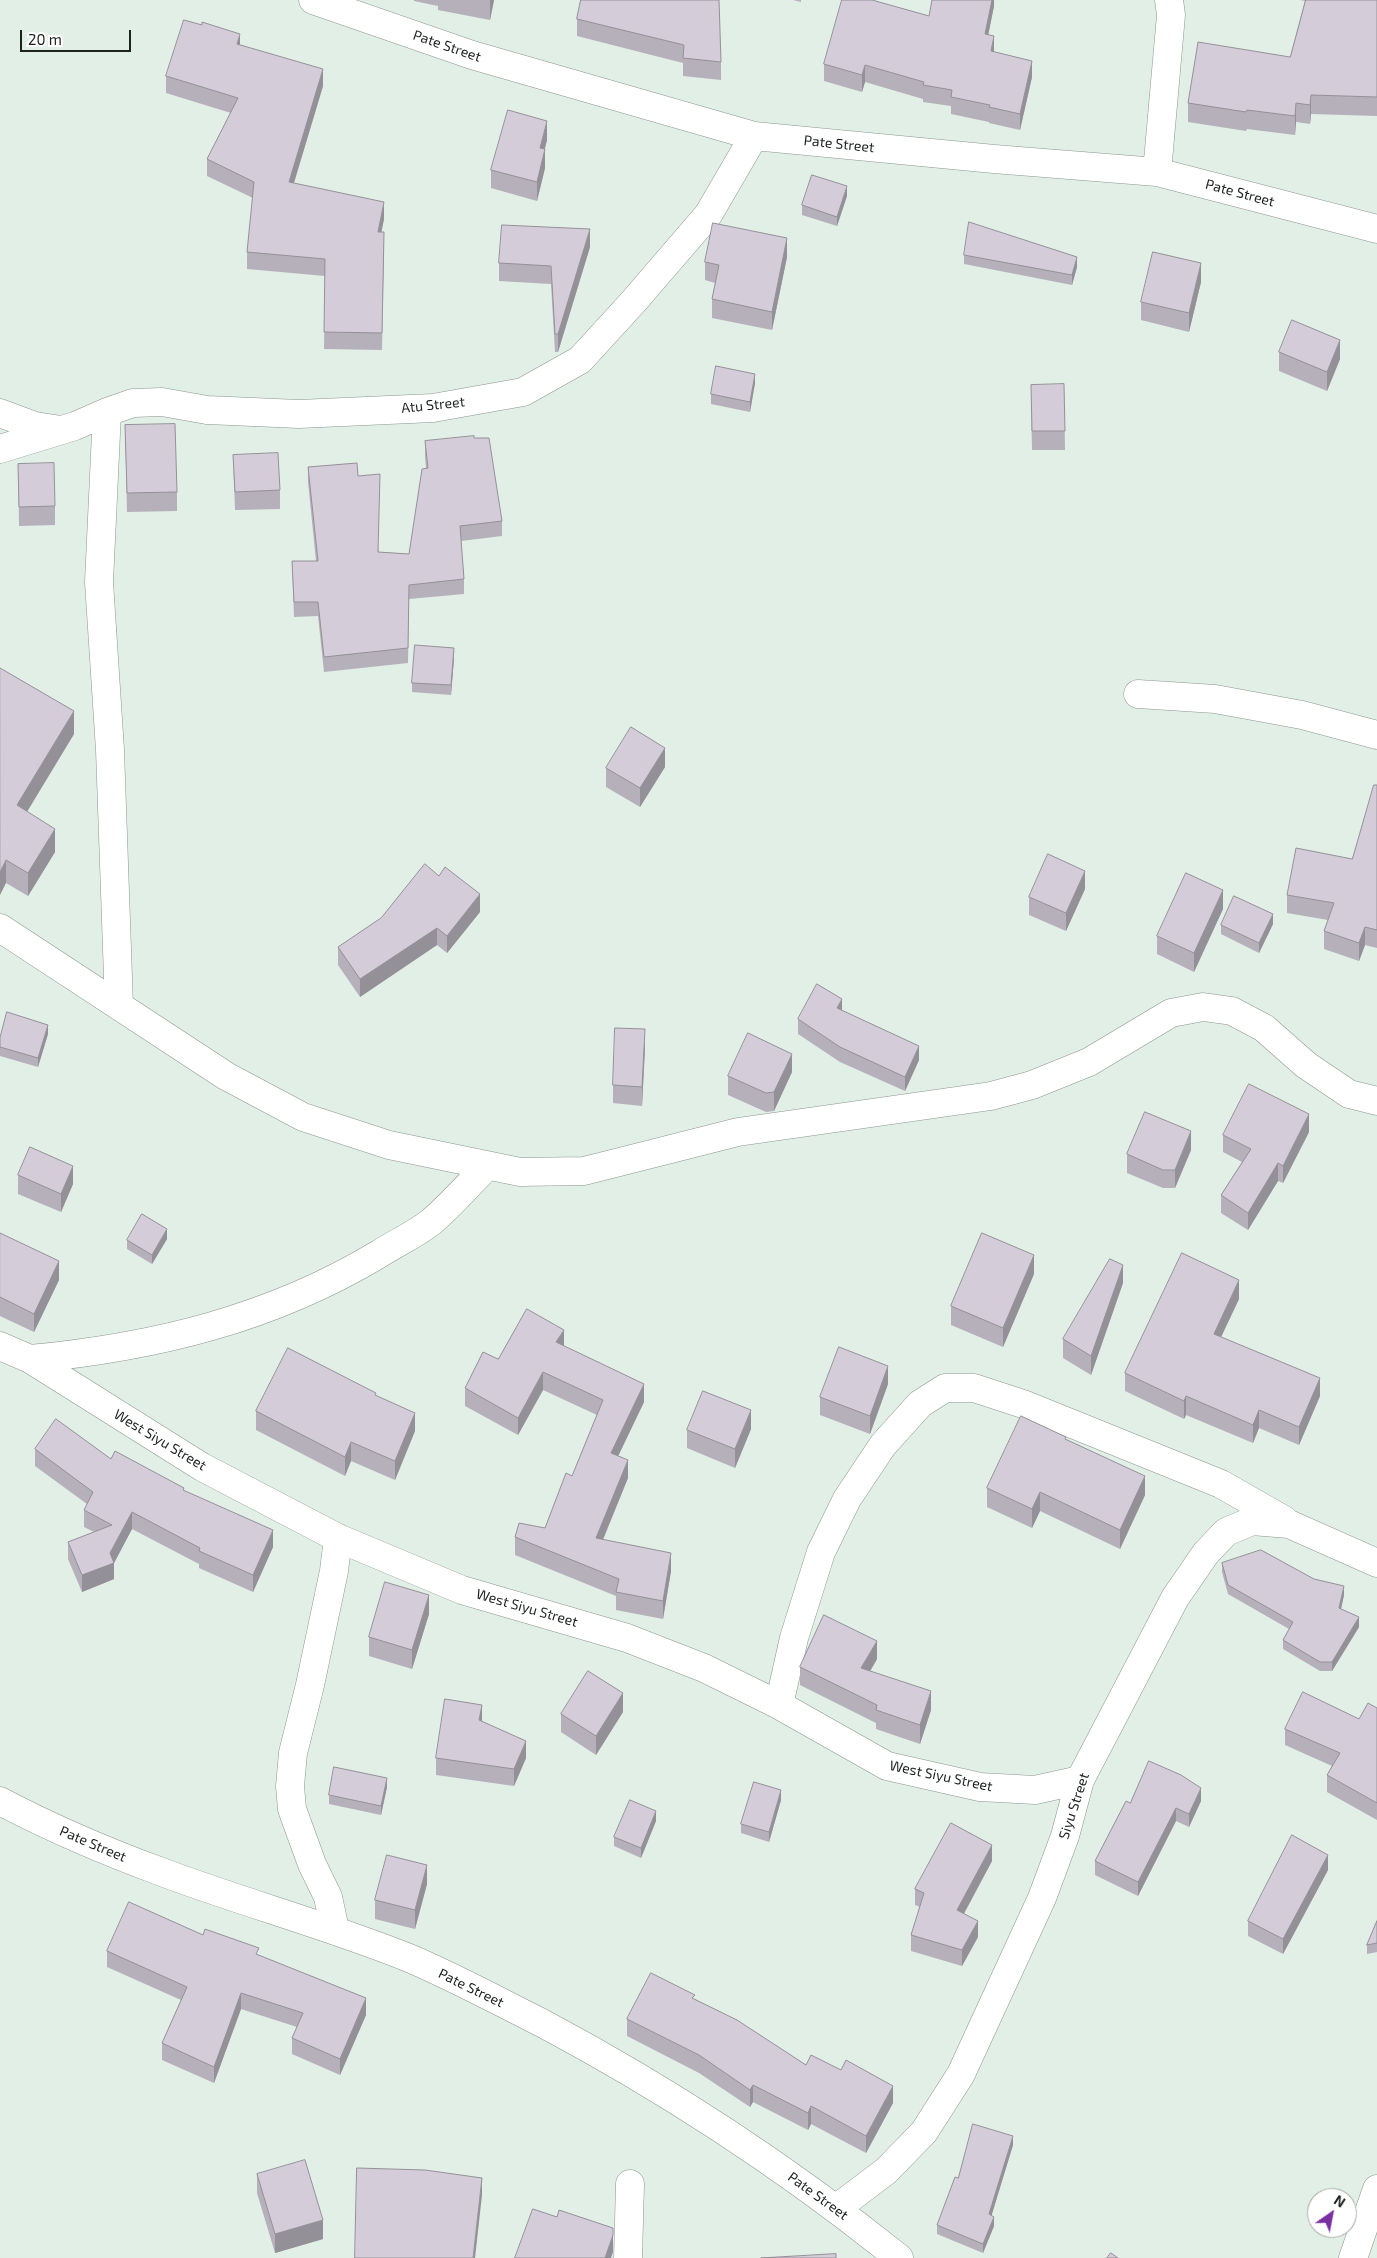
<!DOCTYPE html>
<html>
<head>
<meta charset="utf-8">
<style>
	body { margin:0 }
	#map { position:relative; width:1377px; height:2258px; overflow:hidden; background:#e1efe6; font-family:"Exo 2",sans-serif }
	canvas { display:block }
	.north { position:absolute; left:1307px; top:2188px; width:50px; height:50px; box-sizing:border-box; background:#fff; border:1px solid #a5a7a5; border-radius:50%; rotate:33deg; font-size:14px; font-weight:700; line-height:20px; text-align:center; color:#1d221f }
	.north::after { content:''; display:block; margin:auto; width:18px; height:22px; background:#7a30a2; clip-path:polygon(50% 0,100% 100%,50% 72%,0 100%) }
	.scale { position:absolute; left:20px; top:30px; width:111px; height:22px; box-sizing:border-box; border:2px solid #1d221f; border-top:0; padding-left:6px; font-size:15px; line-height:18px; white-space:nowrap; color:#1d221f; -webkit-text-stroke:4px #fff; paint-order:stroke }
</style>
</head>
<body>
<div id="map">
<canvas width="1377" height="2258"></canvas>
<div class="north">N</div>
<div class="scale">20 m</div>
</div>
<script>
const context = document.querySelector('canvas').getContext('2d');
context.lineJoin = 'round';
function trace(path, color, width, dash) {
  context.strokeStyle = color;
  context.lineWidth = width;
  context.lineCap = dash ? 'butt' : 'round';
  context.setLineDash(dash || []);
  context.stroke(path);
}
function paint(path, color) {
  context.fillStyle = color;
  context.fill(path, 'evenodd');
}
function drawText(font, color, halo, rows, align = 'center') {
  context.font = font + ' "Exo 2",sans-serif';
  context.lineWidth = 4;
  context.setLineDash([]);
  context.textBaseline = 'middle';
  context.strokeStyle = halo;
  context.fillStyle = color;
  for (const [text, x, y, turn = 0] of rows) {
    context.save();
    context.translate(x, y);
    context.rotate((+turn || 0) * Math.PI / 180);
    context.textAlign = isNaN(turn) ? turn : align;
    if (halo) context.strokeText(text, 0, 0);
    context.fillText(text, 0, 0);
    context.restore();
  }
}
const street = new Path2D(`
	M313,0L472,55L754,136L994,159L1157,172L1377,229
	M1157,172L1171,15L1169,0
	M107,412L99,582L110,750L119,1006
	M0,413L35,426L61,430
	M0,449L75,426L107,412L133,403L162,402L207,410L299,414L433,408L523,392L580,360L634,301L708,215L754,136
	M1138,694L1215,699L1302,715L1377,735
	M0,928L226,1076L303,1117L389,1145L520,1172L584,1171L738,1132L991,1096L1032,1085L1089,1062L1171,1013L1203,1007L1232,1011L1264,1028L1306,1065L1349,1094L1377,1101
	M0,1346L30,1359L202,1467L338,1538L462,1590L627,1638L704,1668L779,1705L887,1766L980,1787L1035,1790L1080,1780
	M30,1359C155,1347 271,1319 379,1254C396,1243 416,1234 431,1222C451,1205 469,1184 487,1166
	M779,1705L794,1638L821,1552L847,1499L883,1445L920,1404L945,1388H974L1023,1404L1221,1484L1284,1520
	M0,1801C51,1828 105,1851 159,1871C241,1902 327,1925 409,1958C454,1977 498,2001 542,2023C668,2090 787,2168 899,2258
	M335,1930L328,1897L312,1864L292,1809L290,1786L293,1753L310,1685L334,1571L338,1538
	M837,2208L886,2171L924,2132L961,2074L1042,1898L1065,1836L1080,1780L1175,1598L1206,1553L1226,1532L1252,1521L1289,1524L1377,1563
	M628,2258L630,2184
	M1353,2258L1377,2189`);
trace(street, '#8a978f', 29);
trace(street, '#fff', 28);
paint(new Path2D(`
	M414,0H494L490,20L438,10V6L414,1Z
	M581,0L721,62V80L683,76V63L577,36V19Z
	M793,0H801V2Z
	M994,0V6L988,35L994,52L1032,77L1020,130L989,123V122L951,114V106L923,102V99L865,82L862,92L824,81V64L929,16Z
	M1300,0H1377V116L1311,114L1310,124L1296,122L1295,135L1247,129L1246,131L1188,122V103L1290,57L1305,1Z
	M240,45L323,86L294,183L384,219L381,232L384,249L382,350L324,349L325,276L247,269V252L253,198L207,176V159L231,113L166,93V76Z
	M547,140L545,149V168L537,201L491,188V170Z
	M847,196L837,226L802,215V205Z
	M590,247L558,352H555L551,284L499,281V263Z
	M964,255L1077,267L1072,285L964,264Z
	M787,257L772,330L712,318V299L715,283L705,280V262Z
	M1201,282L1189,332L1141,320V302Z
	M1279,352L1340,359L1327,391L1279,371Z
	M755,383L750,412L711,404V394Z
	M1064,384L1065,450H1032L1031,403Z
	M125,425L177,492V511L127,512Z
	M474,438L502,521V536L461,541L464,579V594L409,599L408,663L324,672L318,616L294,617L292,561H316L308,482V467L358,476L379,552L409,554L426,469L425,456V441Z
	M233,455L280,490V509L235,510Z
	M18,464L55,506V525L19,526Z
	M454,658L451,695L412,692V683Z
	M0,668L74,734L27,812L55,852L28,896L6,883Z
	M665,767L640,807L606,787V768Z
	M1377,785V948L1365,945L1359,961L1324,949V931L1328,920L1287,913V895L1352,859Z
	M1085,889L1066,931L1029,915V897Z
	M1223,909L1194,972L1157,954V936Z
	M480,912L447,953L437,945L360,997L338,965V947Z
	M1273,924L1259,953L1221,934V925Z
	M798,1019L919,1060L905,1091L840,1062L798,1034Z
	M48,1034L38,1067L0,1056V1038Z
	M645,1048L642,1106L613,1103V1085Z
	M792,1072L774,1111L766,1112L728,1095V1076Z
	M1309,1132L1283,1183L1278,1181L1248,1230L1221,1213V1195L1242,1162L1223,1152V1135Z
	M1191,1150L1175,1188H1163L1127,1173V1154Z
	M18,1175L73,1184L61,1212L18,1194Z
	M0,1233L59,1280L34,1332L0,1316Z
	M167,1239L152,1264L127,1249V1240Z
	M1034,1274L1003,1347L951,1325V1306Z
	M1123,1283L1091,1375L1063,1358V1339Z
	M1239,1299L1221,1337L1320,1396L1299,1445L1259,1428L1253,1443L1186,1415L1184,1419L1125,1391V1373Z
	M564,1346L644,1402L618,1456L628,1478L603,1540L671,1571L663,1619L616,1610V1596L515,1555V1537L545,1528L572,1476L597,1415L543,1390L518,1435L465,1406V1388L498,1359Z
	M888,1384L870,1434L820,1415V1397Z
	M376,1396L415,1431L395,1480L351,1461L345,1476L256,1430V1411Z
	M751,1429L735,1468L687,1448V1430Z
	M1066,1439L1145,1495L1120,1549L1040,1511L1032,1528L987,1507V1488Z
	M35,1449L111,1459L184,1491L273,1547L253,1592L199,1568V1564L132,1529L114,1563V1579L82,1592L68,1559V1542L94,1532L84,1527V1510L87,1504L35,1466Z
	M1222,1563L1344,1595L1341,1609L1359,1627L1332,1671H1320L1283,1649V1640L1289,1629L1228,1594L1222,1572Z
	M429,1614L412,1669L369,1656V1637Z
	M877,1659L870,1671L931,1710L920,1744L876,1729V1723L800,1685V1667Z
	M1377,1708V1820L1327,1792V1775L1332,1766L1285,1745V1729L1359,1719Z
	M623,1712L596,1755L561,1732V1714Z
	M482,1721L526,1758L514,1786L436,1775V1758Z
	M387,1787L381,1815L329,1804V1795Z
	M781,1800L769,1842L741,1833V1824Z
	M1201,1801L1189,1827L1176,1821L1138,1896L1095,1875V1861L1130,1803Z
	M656,1821L641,1858L614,1846V1837Z
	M992,1861L964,1914L978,1937L962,1966L911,1951V1935L920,1907L915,1905V1889Z
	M1328,1870L1283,1954L1248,1936V1921Z
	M427,1884L415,1929L375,1919V1900Z
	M1377,1921V1952L1367,1954V1945Z
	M203,1935L259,1955L366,2015L340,2075L292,2054V2038L297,2027L241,2009L214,2083L162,2060V2043L181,2000L107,1967V1951Z
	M695,1999L806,2065L893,2103L866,2153L811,2124L808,2130L753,2102L750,2107L699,2073L627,2036V2019Z
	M1013,2145L991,2216L994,2226L983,2253L937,2234V2225L958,2178Z
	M257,2174L323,2239L275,2253L257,2193Z`), '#b6b0bb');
paint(new Path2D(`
	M490,0H494L490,20Z
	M992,0H994V6L985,51V34Z
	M240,34V51L237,44Z
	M994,36V53L991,51Z
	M1032,61V77L1020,130V114Z
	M865,65V82L862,92V75Z
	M323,69V86L289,199V182Z
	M1311,95V114L1310,124V105Z
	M1296,103V122L1295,135V116Z
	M547,121V140L540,166V148Z
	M545,149V168L537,201V182Z
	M847,186V196L837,226V217Z
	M384,202V219L378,249V232Z
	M590,229V247L558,352V334Z
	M787,238V257L772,330V312Z
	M1077,257V267L1072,285V275Z
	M1201,263V282L1189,332V313Z
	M1340,340V359L1327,391V372Z
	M755,374V383L750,412V402Z
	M454,648V658L451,695V685Z
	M74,711V734L17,828V805Z
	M665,748V767L640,807V788Z
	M55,829V852L28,896V873Z
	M6,860V883L0,895V872Z
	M1085,871V889L1066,931V913Z
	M1223,890V909L1194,972V953Z
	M480,894V912L447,953V936Z
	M1273,914V924L1259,953V943Z
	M1365,927V945L1359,961V943Z
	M437,928V945L360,997V979Z
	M842,999V1014L837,1008Z
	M48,1025V1034L38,1067V1058Z
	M645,1029V1048L642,1106V1087Z
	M919,1046V1060L905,1091V1077Z
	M792,1054V1072L774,1111V1092Z
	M1309,1114V1132L1283,1183V1166Z
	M1191,1131V1150L1175,1188V1170Z
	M1278,1163V1181L1248,1230V1213Z
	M73,1166V1184L61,1212V1194Z
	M167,1229V1239L152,1264V1255Z
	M1034,1255V1274L1003,1347V1328Z
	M59,1261V1280L34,1332V1314Z
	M1123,1265V1283L1091,1375V1356Z
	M1239,1280V1299L1214,1352V1334Z
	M564,1330V1348L556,1342Z
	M888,1366V1384L870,1434V1416Z
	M543,1372V1390L518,1435V1418Z
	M1320,1378V1396L1299,1445V1427Z
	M644,1384V1402L611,1471V1453Z
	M1186,1396V1415L1184,1419V1401Z
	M751,1410V1429L735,1468V1449Z
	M1259,1410V1428L1253,1443V1425Z
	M415,1413V1431L395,1480V1461Z
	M351,1442V1461L345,1476V1457Z
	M628,1460V1478L596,1556V1538Z
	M1145,1476V1495L1120,1549V1530Z
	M1040,1492V1511L1032,1528V1509Z
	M132,1512V1529L114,1563V1579L82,1592V1575L110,1553Z
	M273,1530V1547L253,1592V1575Z
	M671,1553V1571L663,1619V1601Z
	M1344,1586V1595L1339,1618V1608Z
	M429,1595V1614L412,1669V1650Z
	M1359,1617V1627L1332,1671V1662Z
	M877,1641V1659L861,1687V1668Z
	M931,1691V1710L920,1744V1725Z
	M623,1693V1712L596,1755V1736Z
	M482,1705V1722L479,1720Z
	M526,1741V1758L514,1786V1769Z
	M387,1778V1787L381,1815V1806Z
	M1201,1788V1801L1189,1827V1814Z
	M781,1790V1800L769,1842V1832Z
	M1176,1808V1821L1138,1896V1882Z
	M656,1811V1821L641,1858V1848Z
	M992,1845V1861L957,1926V1910Z
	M1328,1855V1870L1283,1954V1939Z
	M427,1865V1884L415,1929V1910Z
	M978,1921V1937L962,1966V1950Z
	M241,1993V2009L214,2083V2067Z
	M366,1998V2015L340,2075V2059Z
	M753,2085V2102L750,2107V2090Z
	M893,2086V2103L866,2153V2136Z
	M811,2106V2124L808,2130V2113Z
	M1013,2136V2145L989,2224V2214Z
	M482,2178V2195L475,2258H473Z
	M994,2217V2226L983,2253V2244Z
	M323,2220V2239L275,2253V2234Z
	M613,2228V2252L611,2258H605Z`), '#949098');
const building = new Path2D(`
	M581,0H719L721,62L683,58L684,45L577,19Z
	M842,0H872L929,16L932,0H992L985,34L994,36L991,51L1032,61L1020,114L989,107L990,105L951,97L952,90L923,85L924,82L865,65L862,75L824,64Z
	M1306,0H1377V97L1311,95L1310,105L1296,103L1295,116L1247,110L1246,112L1188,103L1198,42L1290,57Z
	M184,20L202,25V22L240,34L237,44L323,69L289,182L384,202L378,232H384L382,333L324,332L325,259L247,252L254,182L207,159L238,98L166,76Z
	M508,110L547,121L540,148L545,149L537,182L491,170Z
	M812,175L847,186L837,217L802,205Z
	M969,222L1077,257L1072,275L964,255Z
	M713,223L787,238L772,312L712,299L719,265L705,262Z
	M502,225L590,229L558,334H555L551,266L499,263Z
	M1153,252L1201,263L1189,313L1141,302Z
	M1292,320L1340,340L1327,372L1279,352Z
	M716,366L755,374L750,402L711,394Z
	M1064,384L1065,431H1032L1031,385Z
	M175,424L177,492L127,493L125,425Z
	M474,436V438H489L502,521L460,526L464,579L409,585L408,648L324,657L318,602H294L292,561H318L308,467L357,463L358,476L380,474L378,552L409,554L422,469L428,468L425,441Z
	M278,453L280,490L235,492L233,455Z
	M54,463L55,506L19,507L18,464Z
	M415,645L454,648L451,685L412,683Z
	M0,668L74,711L17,805L55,829L28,873L6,860L0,872Z
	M631,727L665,748L640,788L606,768Z
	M1374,785H1377V930L1365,927L1359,943L1324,931L1334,903L1287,895L1296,848L1352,859Z
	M1048,854L1085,871L1066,913L1029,897Z
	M425,864L439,876L445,867L480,894L447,936L437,928L360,979L338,947L381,918Z
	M1186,873L1223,890L1194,953L1157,936Z
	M1234,896L1273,914L1259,943L1221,925Z
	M817,984L842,999L837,1008L919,1046L905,1077L840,1047L798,1019Z
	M7,1012L48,1025L38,1058L0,1047V1038Z
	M615,1028L645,1029L642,1087L613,1085Z
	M748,1033L792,1054L774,1092L766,1093L728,1076Z
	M1249,1084L1309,1114L1283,1166L1278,1163L1248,1213L1221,1195L1251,1149L1223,1135Z
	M1145,1112L1191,1131L1175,1170H1163L1127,1154Z
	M30,1147L73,1166L61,1194L18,1175Z
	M142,1214L167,1229L152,1255L127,1240Z
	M0,1233L59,1261L34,1314L0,1297Z
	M982,1233L1034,1255L1003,1328L951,1306Z
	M1182,1253L1239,1280L1214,1334L1320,1378L1299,1427L1259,1410L1253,1425L1186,1396L1184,1401L1125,1373Z
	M1110,1259L1123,1265L1091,1356L1063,1339Z
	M527,1309L564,1330L556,1342L644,1384L611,1453L628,1460L596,1538L671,1553L663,1601L616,1592L619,1579L515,1537L519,1523L545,1528L566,1473L572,1476L603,1400L543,1372L518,1418L465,1388L483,1352L498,1359Z
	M839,1347L888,1366L870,1416L820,1397Z
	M288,1348L376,1393L375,1395L415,1413L395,1461L351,1442L345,1457L256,1411Z
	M703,1391L751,1410L735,1449L687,1430Z
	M1021,1416L1066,1437L1065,1439L1145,1476L1120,1530L1040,1492L1032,1509L987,1488Z
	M56,1419L111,1459L115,1451L184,1488L183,1490L273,1530L253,1575L199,1551L200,1548L132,1512L110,1553L114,1563L82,1575L68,1542L112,1525L84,1510L93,1492L35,1449Z
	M1261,1550L1314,1579L1344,1586L1339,1608L1359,1617L1332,1662H1320L1283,1640L1293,1622L1228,1585L1222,1563Z
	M385,1582L429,1595L412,1650L369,1637Z
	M824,1615L877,1641L861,1668L931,1691L920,1725L876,1710L877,1705L800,1667Z
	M588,1671L623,1693L596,1736L561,1714Z
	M1303,1692L1359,1719L1368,1703L1377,1708V1803L1327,1775L1340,1753L1285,1729Z
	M445,1699L482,1705L479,1720L526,1741L514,1769L436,1758Z
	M1149,1761L1181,1775L1201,1788L1189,1814L1176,1808L1138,1882L1095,1861L1126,1801L1130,1803Z
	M334,1767L387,1778L381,1806L329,1795Z
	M754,1782L781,1790L769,1832L741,1824Z
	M630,1800L656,1811L641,1848L614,1837Z
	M951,1823L992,1845L957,1910L978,1921L962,1950L911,1935L924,1893L915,1889Z
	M1292,1835L1328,1855L1283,1939L1248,1921Z
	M387,1855L427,1865L415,1910L375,1900Z
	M129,1902L203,1935L205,1929L259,1948L256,1954L366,1998L340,2059L292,2038L303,2013L241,1993L214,2067L162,2043L187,1987L107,1951Z
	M1377,1921V1943L1367,1945Z
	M651,1973L695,1995L692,1998L737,2020L806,2065L811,2055L841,2070L846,2060L893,2086L866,2136L811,2106L808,2113L753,2085L750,2090L699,2055L627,2019Z
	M973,2124L1013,2136L989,2214L994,2217L983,2244L937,2225L955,2177L958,2178Z
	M305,2160L323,2220L275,2234L257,2174Z
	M357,2168L425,2170L482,2178L473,2258H355Z
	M533,2209L557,2217L559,2210L613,2228V2235L605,2258H515Z
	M1111,2253L1118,2258H1107Z
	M836,2254V2258H761Z`);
paint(building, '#d4cdd9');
trace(building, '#949098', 1);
drawText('14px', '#1d221f', '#fff', [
	["Pate Street",447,46,19],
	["Pate Street",839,144,6],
	["Pate Street",1240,193,15],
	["Atu Street",433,405,-6],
	["West Siyu Street",160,1440,31],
	["West Siyu Street",527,1608,16],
	["West Siyu Street",941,1776,12],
	["Siyu Street",1074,1806,-72],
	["Pate Street",93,1844,23],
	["Pate Street",471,1988,26],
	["Pate Street",818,2196,36]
]);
</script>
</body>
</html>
